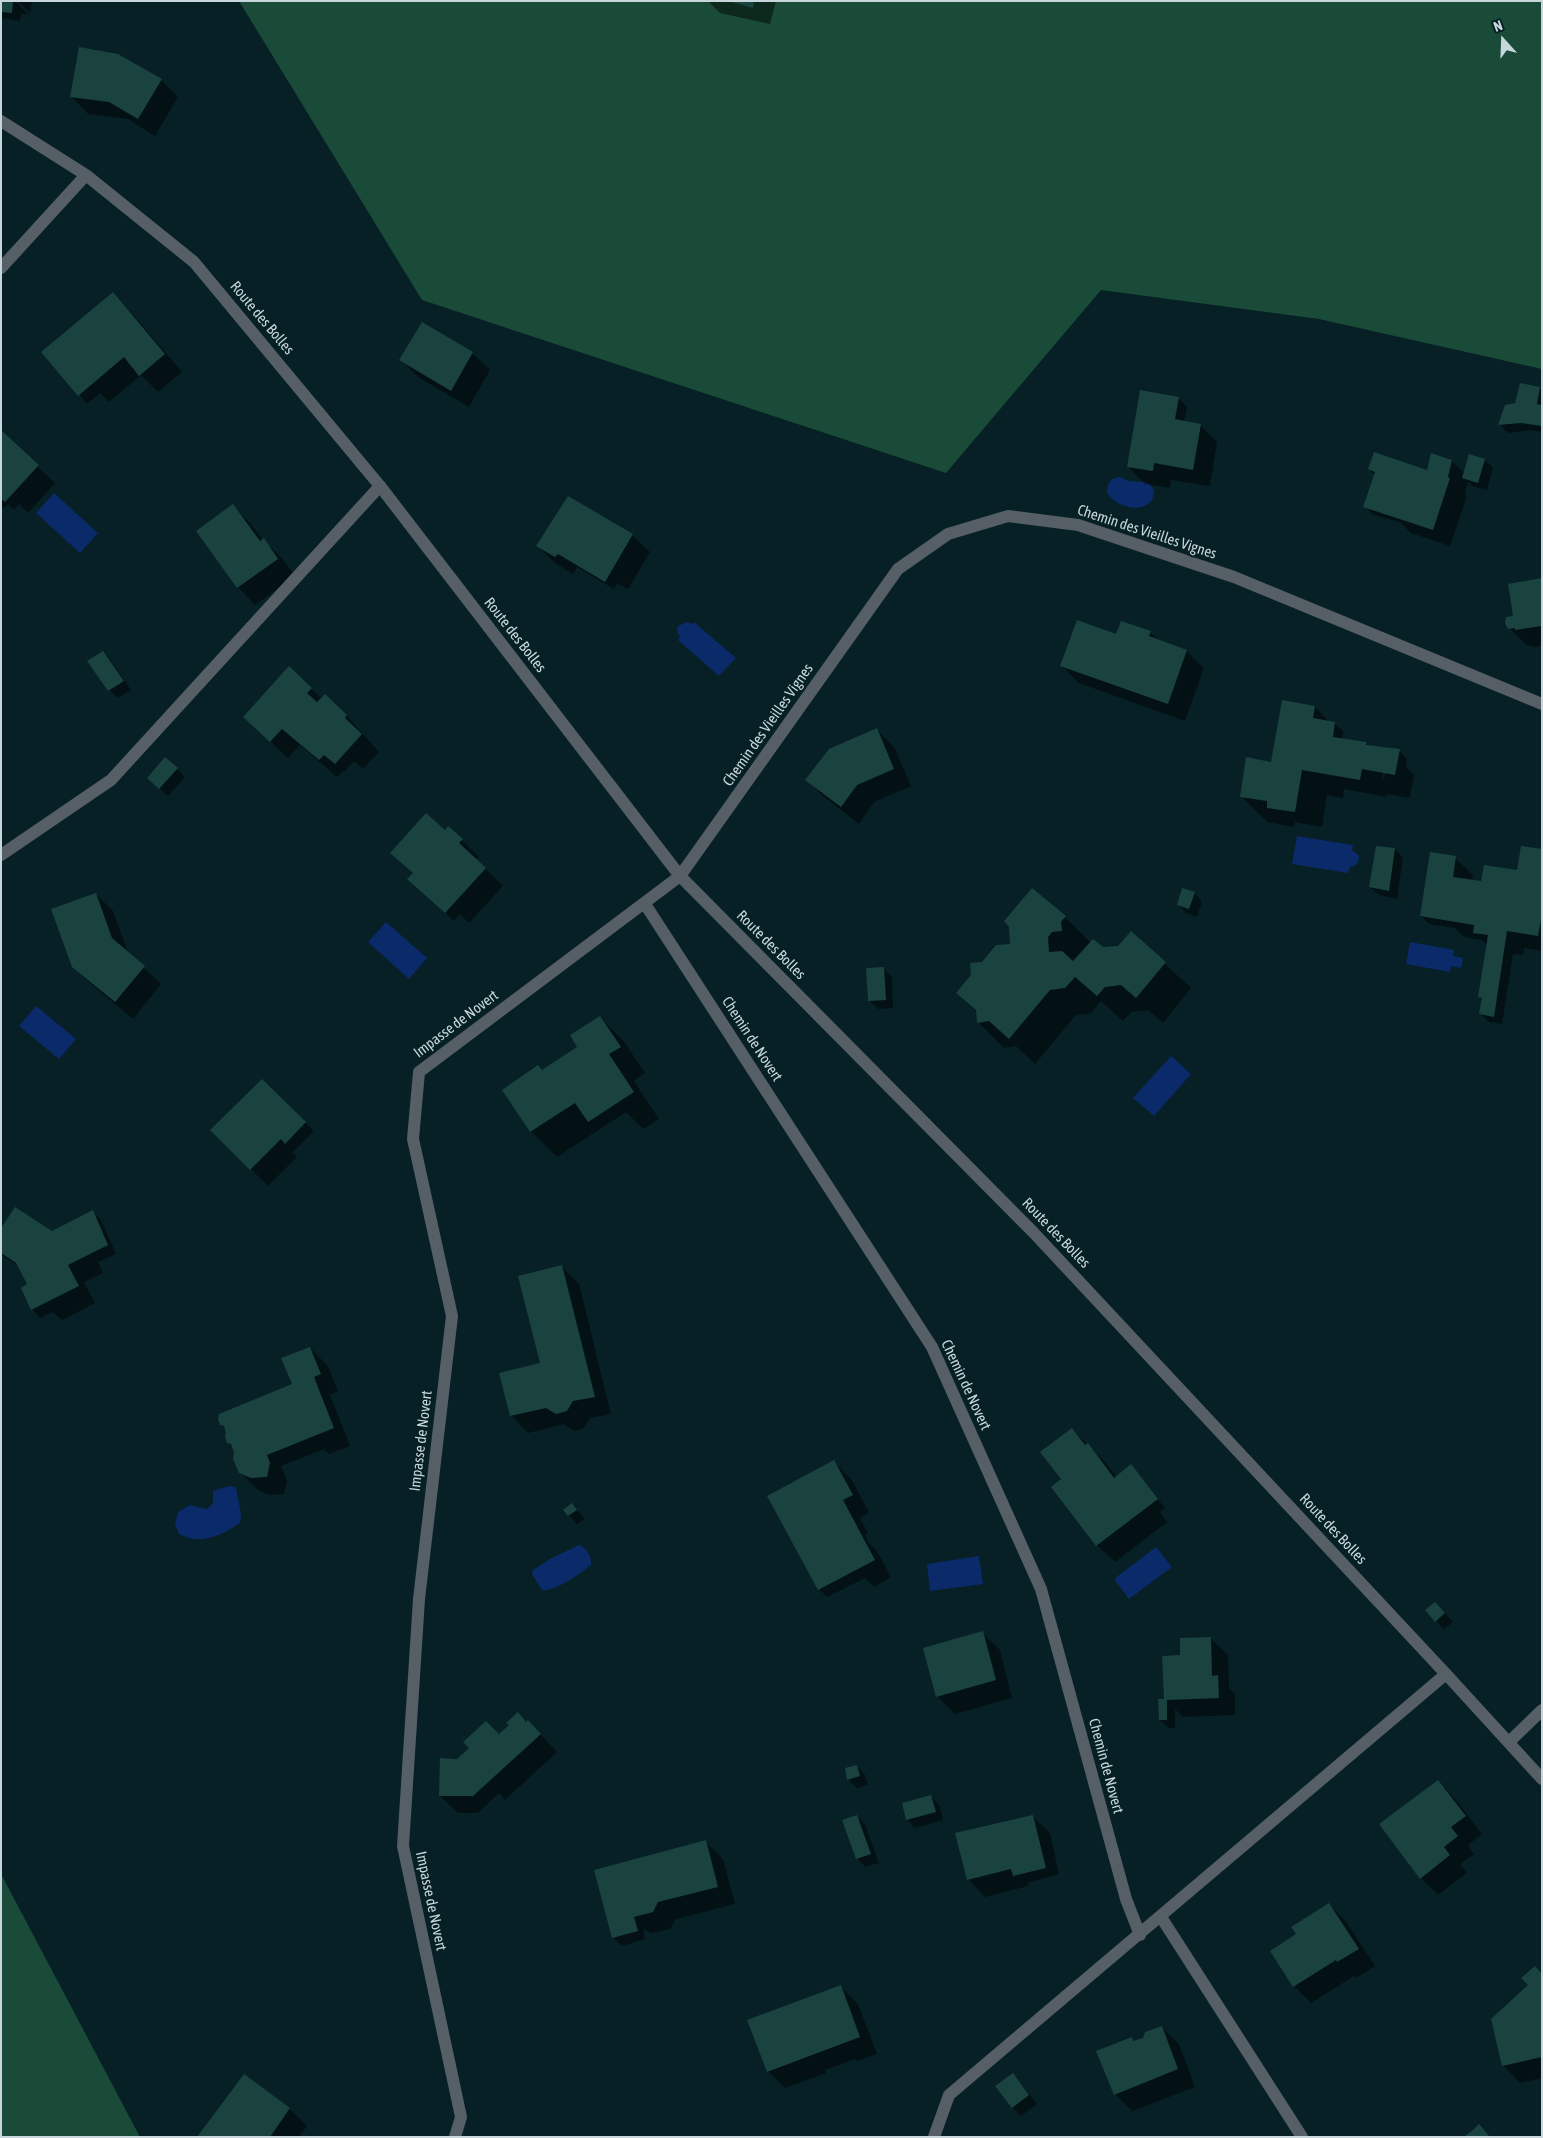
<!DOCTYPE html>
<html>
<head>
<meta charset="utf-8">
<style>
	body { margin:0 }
	#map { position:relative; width:1543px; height:2138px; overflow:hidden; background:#062026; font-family:"Asap Condensed",sans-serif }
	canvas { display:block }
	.frame { position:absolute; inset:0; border:2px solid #c7d6da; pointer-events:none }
	.north { position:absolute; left:1478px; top:15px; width:50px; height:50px; -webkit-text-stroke:4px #062026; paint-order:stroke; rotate:340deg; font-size:14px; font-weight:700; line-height:20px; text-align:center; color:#c7d6da }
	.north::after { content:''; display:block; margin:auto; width:18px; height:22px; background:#c7d6da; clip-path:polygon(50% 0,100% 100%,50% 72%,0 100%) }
</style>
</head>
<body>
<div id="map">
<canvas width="1543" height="2138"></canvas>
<div class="frame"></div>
<div class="north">N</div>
</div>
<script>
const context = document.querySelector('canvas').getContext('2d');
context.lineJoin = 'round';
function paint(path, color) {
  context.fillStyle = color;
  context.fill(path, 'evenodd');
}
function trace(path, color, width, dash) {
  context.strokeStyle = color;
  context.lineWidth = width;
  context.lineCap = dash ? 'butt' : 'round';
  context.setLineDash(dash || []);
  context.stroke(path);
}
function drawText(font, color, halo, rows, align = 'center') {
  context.font = font + ' "Asap Condensed",sans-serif';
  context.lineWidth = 4.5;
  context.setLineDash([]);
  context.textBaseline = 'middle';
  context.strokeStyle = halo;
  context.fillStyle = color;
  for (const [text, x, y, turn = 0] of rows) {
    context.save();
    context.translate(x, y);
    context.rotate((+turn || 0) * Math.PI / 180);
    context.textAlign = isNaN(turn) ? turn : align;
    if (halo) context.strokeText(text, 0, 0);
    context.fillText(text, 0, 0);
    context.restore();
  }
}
paint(new Path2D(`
	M239,1H1542V369L1319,319L1101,290L946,473L422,300Z
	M1,1874L140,2137H1Z`), '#1a4b38');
paint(new Path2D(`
	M1119,477C1123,478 1126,481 1130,481C1141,483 1149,478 1154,491C1154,517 1114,509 1107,492C1107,483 1110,479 1119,477Z
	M54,493L98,533L80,553L36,513Z
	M687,622L692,624L694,622L736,658L719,676L678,640L680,637L677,631L678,626Z
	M1297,836L1353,845L1352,850L1359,856C1359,863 1356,866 1350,867L1348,873L1292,864Z
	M386,922L427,958L409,979L368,942Z
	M1410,942L1454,950L1453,956L1463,958L1461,968L1451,966L1450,972L1406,964Z
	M36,1006L76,1039L59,1059L19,1026Z
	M1171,1056L1191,1074L1154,1116L1133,1098Z
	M229,1486L236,1487L241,1514L240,1523C223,1535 200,1546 179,1534L175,1524L178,1512L190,1505L206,1509L210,1507L213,1503V1491Z
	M579,1545C587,1548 592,1557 591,1565C581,1573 555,1592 542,1590L532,1574L533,1570L550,1559Z
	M1156,1547L1172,1567L1129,1599L1114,1579Z
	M979,1556L983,1584L930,1591L927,1564Z`), '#0b2a69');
paint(new Path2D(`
	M1,1H15L28,14H21L20,21L1,18Z
	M18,1H32L30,13Z
	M708,1H776L770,24L720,13Z
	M161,80L178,97L155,136L128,119L88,114L71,96Z
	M113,294L130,311L182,372L158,392L141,375L109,402L100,393L87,404L43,352Z
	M472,353L490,370L469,407L418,377L401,360Z
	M1539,388L1542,390V432L1531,430L1508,433L1500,425L1516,405Z
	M1178,398L1187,407L1184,422L1200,425L1217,442L1210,486L1171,480L1170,488L1145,484L1128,467Z
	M1,432L55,483L28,513L19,504L14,510L8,504L4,508L1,506Z
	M1432,455L1452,461L1465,474L1485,460L1493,468L1487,490L1472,486L1468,482L1465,494L1467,496L1450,546L1411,533L1400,522L1373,515L1365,506L1375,475L1369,469L1427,471Z
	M233,506L250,523L263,540L281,557L295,576L255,605L238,587L198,531Z
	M632,535L650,552L628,589L617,583L614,589L577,567L573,574L555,563L538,546Z
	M1542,580V646L1533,647L1527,645L1509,628L1514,617Z
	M1150,632L1159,641L1186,651L1204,668L1185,721L1079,683L1061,665L1122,638Z
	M103,652L111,661L131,690L118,698L109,690Z
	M289,668L322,699L325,696L347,716L379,752L363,769L354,761L344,772L343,771L337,777L300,745L288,758L244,717Z
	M1315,707L1329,722L1334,723L1343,731L1342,740L1365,743L1369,747L1399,750L1407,759L1406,767L1414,775L1410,798L1387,794V797L1344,789L1343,798L1327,795L1322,827L1295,822L1294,827L1267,822L1241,796L1272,764ZM1384,766H1387L1384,779H1382Z
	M877,730L894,747L911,786L874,802L859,824L824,797L807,780Z
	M177,769L185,777L168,796L155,784Z
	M448,827L479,857L476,860L503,886L469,923L460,914L454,921L417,887L414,874L392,853L445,831Z
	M1395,849L1403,858L1397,899L1379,895L1370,887Z
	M1542,851V951L1524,948L1523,955L1513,954L1502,1024L1489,1022L1480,1014L1483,1000L1479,997L1487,945L1482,940L1464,937L1455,928L1429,924L1421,916L1455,858L1473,875L1472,881L1482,883L1518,872Z
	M1194,893L1202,902L1197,917L1186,913L1178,905Z
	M96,894L113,911L128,953L161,984L133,1019L91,984L73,966Z
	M1065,917L1091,943L1102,948L1118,947L1131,933L1191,988L1163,1023L1148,1010L1131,1012L1123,1021L1101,1001L1091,1013L1076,1015L1035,1064L1016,1046L1004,1048L978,1022V1013L958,993L983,963Z
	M884,969L892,977L893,1008L878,1009L869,1000Z
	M600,1017L625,1043L645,1073L634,1081L659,1119L643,1129L626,1112L557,1157L531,1131L504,1090L542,1071L579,1047Z
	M262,1081L314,1131L292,1153L297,1157L268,1186L212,1130Z
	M93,1212L101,1220L116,1254L98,1262L103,1273L84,1282L95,1303L62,1320L53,1312L40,1318L32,1309L28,1285L20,1267L1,1255V1230L52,1232Z
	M561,1266L579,1284L611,1414L590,1418L584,1428L574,1431L564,1424L528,1433L511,1415L541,1364Z
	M310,1348L327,1365L338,1391L330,1395L350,1446L329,1454L324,1449L281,1466L287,1481L284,1494L269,1495L258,1490L240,1472L233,1447L228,1442L225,1428L221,1424L293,1385Z
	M1072,1429L1105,1462L1117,1478L1131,1466L1165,1508L1160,1512L1167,1522L1115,1562L1097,1545L1063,1480Z
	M834,1462L851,1479L869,1512L860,1518L868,1533L865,1535L868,1542L877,1551L891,1577L874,1587L865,1578L827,1597L819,1589Z
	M572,1505L585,1519L577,1524L565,1510Z
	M1444,1612L1453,1622L1444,1629L1436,1621Z
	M982,1633L1000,1650L1012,1698L955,1714L937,1696Z
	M1210,1638L1228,1655L1229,1688L1235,1694V1715L1183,1717L1175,1709V1728H1169L1160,1720L1182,1656Z
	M528,1721L557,1752L505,1800L499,1793L478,1813H458L440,1796L457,1760Z
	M857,1766L865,1775L868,1785L857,1788L848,1779Z
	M1438,1781L1455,1799L1482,1834L1468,1845L1474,1854L1460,1864L1467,1873L1438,1895L1421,1878L1380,1824Z
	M931,1796L939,1805L943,1820L915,1828L907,1820Z
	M857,1816L865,1825L879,1863L865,1867L857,1858Z
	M1032,1816L1050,1833L1059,1874L1027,1883L1028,1886L985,1897L968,1879Z
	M705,1841L723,1859L735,1904L676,1919L670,1929L652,1933L643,1929L645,1939L622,1946L613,1938L595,1871Z
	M1329,1904L1346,1922L1375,1966L1356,1978L1354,1976L1311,2003L1294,1986L1297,1935Z
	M1542,1975V2078L1520,2083L1503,2065Z
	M841,1987L858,2004L877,2054L857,2061L855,2059L825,2070L826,2073L785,2088L768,2071Z
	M1161,2027L1179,2044L1195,2087L1132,2111L1115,2094L1132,2039L1135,2042L1144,2039Z
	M1013,2074L1037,2104L1021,2116L1012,2107Z
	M244,2076L290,2109L307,2126L299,2137H199Z`), '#0007');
paint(new Path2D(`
	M1,1H13L12,13L1,12Z
	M728,1H754L753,8Z
	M79,47L118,54L162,79L138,119L109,102L70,97Z
	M113,292L165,354L139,376L124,357L78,396L41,352Z
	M422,322L473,352L451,391L399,360Z
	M1520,383L1540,387L1537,404L1542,405V426L1521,423L1498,425L1505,405L1515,403Z
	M1140,390L1179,397L1175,419L1201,424L1193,470L1154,463L1153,471L1127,467Z
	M1,430L39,465L5,502L1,499Z
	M1374,452L1427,470L1431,453L1452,460L1448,477L1450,478L1433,530L1363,507L1375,472L1368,469Z
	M1469,454L1485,459L1478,483L1462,478Z
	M568,496L633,534L605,582L558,554L555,557L536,546Z
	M233,504L260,541L264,538L278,559L237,588L196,531Z
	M1542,578V626L1515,630V628L1508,629L1505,623L1506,617L1513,616L1508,584Z
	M1077,620L1116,634L1121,621L1151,631L1149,636L1187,650L1168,704L1060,666Z
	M103,651L124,681L108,691L87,661Z
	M289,666L312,688L307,693L317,702L325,694L347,715L345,718L362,734L335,764L324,755L319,760L282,729L270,742L243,717Z
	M1282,700L1315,706L1313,718L1335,722L1333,737L1366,742V745L1400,749L1395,775L1362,769L1360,780L1302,770L1295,812L1267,808V801L1240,797L1246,757L1271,762Z
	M877,728L894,769L857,785L841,807L805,780L829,749Z
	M165,757L178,768L159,789L147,778Z
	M426,813L445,830L448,826L463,839L459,843L486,868L445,913L407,879L413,873L390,853Z
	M1376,846L1395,848L1389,891L1369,887Z
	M1521,846L1542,849V914L1538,936L1507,931L1494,1017L1479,1014L1482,998L1478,997L1488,935L1473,933L1474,925L1420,916L1430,852L1456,856L1453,877L1481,881L1484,865L1517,870Z
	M1032,888L1066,916L1061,922L1062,931L1052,932L1048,937L1049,952L1062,951L1073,961L1093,939L1103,947L1118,946L1131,931L1166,962L1136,998L1121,985L1105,987L1097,996L1075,977L1065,988L1050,990L1009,1039L989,1021L977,1023L976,1010L956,993L971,975L970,963L982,962L996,945L1010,944L1009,927L1004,921Z
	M1182,888L1195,892L1189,909L1177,905Z
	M96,893L112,938L145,966L115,1002L72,967L51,909Z
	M884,967L886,1000L868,1001L866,968Z
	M600,1016L621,1047L609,1054L634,1092L588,1122L575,1103L530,1132L502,1090L538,1065L542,1070L577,1047L570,1035Z
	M262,1079L306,1122L285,1144L281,1139L250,1170L210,1130Z
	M15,1207L52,1231L93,1210L108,1245L68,1265L79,1286L31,1310L21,1288L27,1284L16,1263L1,1253V1228Z
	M562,1265L595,1397L573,1401L567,1411L556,1414L546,1408L510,1416L499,1373L540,1363L518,1276Z
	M310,1347L321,1374L314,1377L334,1428L267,1455L270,1463L267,1477L251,1478L239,1473L233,1459L234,1452L231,1444L227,1443L225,1437L226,1433L224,1426L220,1425L218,1419L219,1414L292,1384L281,1358Z
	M1072,1428L1085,1445L1088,1443L1114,1478L1131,1464L1158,1499L1096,1546L1051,1487L1061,1479L1040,1452Z
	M834,1460L853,1495L843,1500L875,1560L818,1590L767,1496Z
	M572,1503L577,1510L568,1516L563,1510Z
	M1435,1602L1445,1613L1435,1622L1425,1610Z
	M983,1631L996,1680L936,1697L923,1648Z
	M1211,1637L1212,1676L1218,1675L1219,1698L1167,1700V1720H1159L1158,1699H1164L1162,1656L1180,1655V1638Z
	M518,1712L526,1722L528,1720L541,1734L473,1796H439L440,1758L457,1759L469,1748L463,1742L486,1721L499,1734L509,1725L506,1723Z
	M857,1765L860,1776L847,1780L845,1768Z
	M1438,1780L1466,1816L1451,1827L1458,1836L1444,1847L1450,1855L1420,1879L1379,1824Z
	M931,1795L936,1812L906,1820L902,1803Z
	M857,1815L871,1854L856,1859L842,1820Z
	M1033,1815L1046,1868L1013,1876L1011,1869L967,1880L955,1833Z
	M706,1840L718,1887L658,1902L653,1912L634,1917L638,1931L612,1938L594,1870Z
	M1329,1903L1359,1949L1337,1962L1336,1960L1293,1987L1270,1951L1296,1934L1291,1927Z
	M1535,1966L1542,1974V2057L1502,2066L1491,2019L1528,1985L1521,1978Z
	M841,1985L860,2037L767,2072L747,2020Z
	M1162,2026L1178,2069L1114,2095L1096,2051L1132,2037L1133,2041L1143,2038L1145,2032Z
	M1013,2073L1029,2095L1012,2108L995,2086Z
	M244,2074L290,2108L270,2137H197Z
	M1479,2124L1490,2137H1464L1474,2129Z`), '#1a4340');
trace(new Path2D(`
	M1,855L111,780L380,486
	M1509,1742L1542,1710
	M1161,1917L1302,2137`), '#565f65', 12);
trace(new Path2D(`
	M1,121L86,175L194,262L380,486L680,876L1033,1232L1446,1674L1542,1779
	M1,268L86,175
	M645,904L932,1347L1041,1589L1126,1899L1140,1935
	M455,2137L461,2117L403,1846L419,1599L452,1316L413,1139L419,1072L680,876L898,569L948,534L1008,516L1078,525L1234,577L1542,704
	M934,2137L949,2095L1446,1674`), '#565f65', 12);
drawText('15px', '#c7d6da', '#062026', [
	["Route des Bolles",262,318,50],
	["Chemin des Vieilles Vignes",1147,532,18],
	["Route des Bolles",515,635,52],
	["Chemin des Vieilles Vignes",768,725,-55],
	["Route des Bolles",771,945,45],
	["Impasse de Novert",456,1024,-37],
	["Chemin de Novert",752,1039,57],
	["Route des Bolles",1056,1233,46],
	["Chemin de Novert",966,1385,65],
	["Impasse de Novert",421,1441,-83],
	["Route des Bolles",1333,1529,47],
	["Chemin de Novert",1106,1766,75],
	["Impasse de Novert",431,1901,78]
]);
</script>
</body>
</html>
